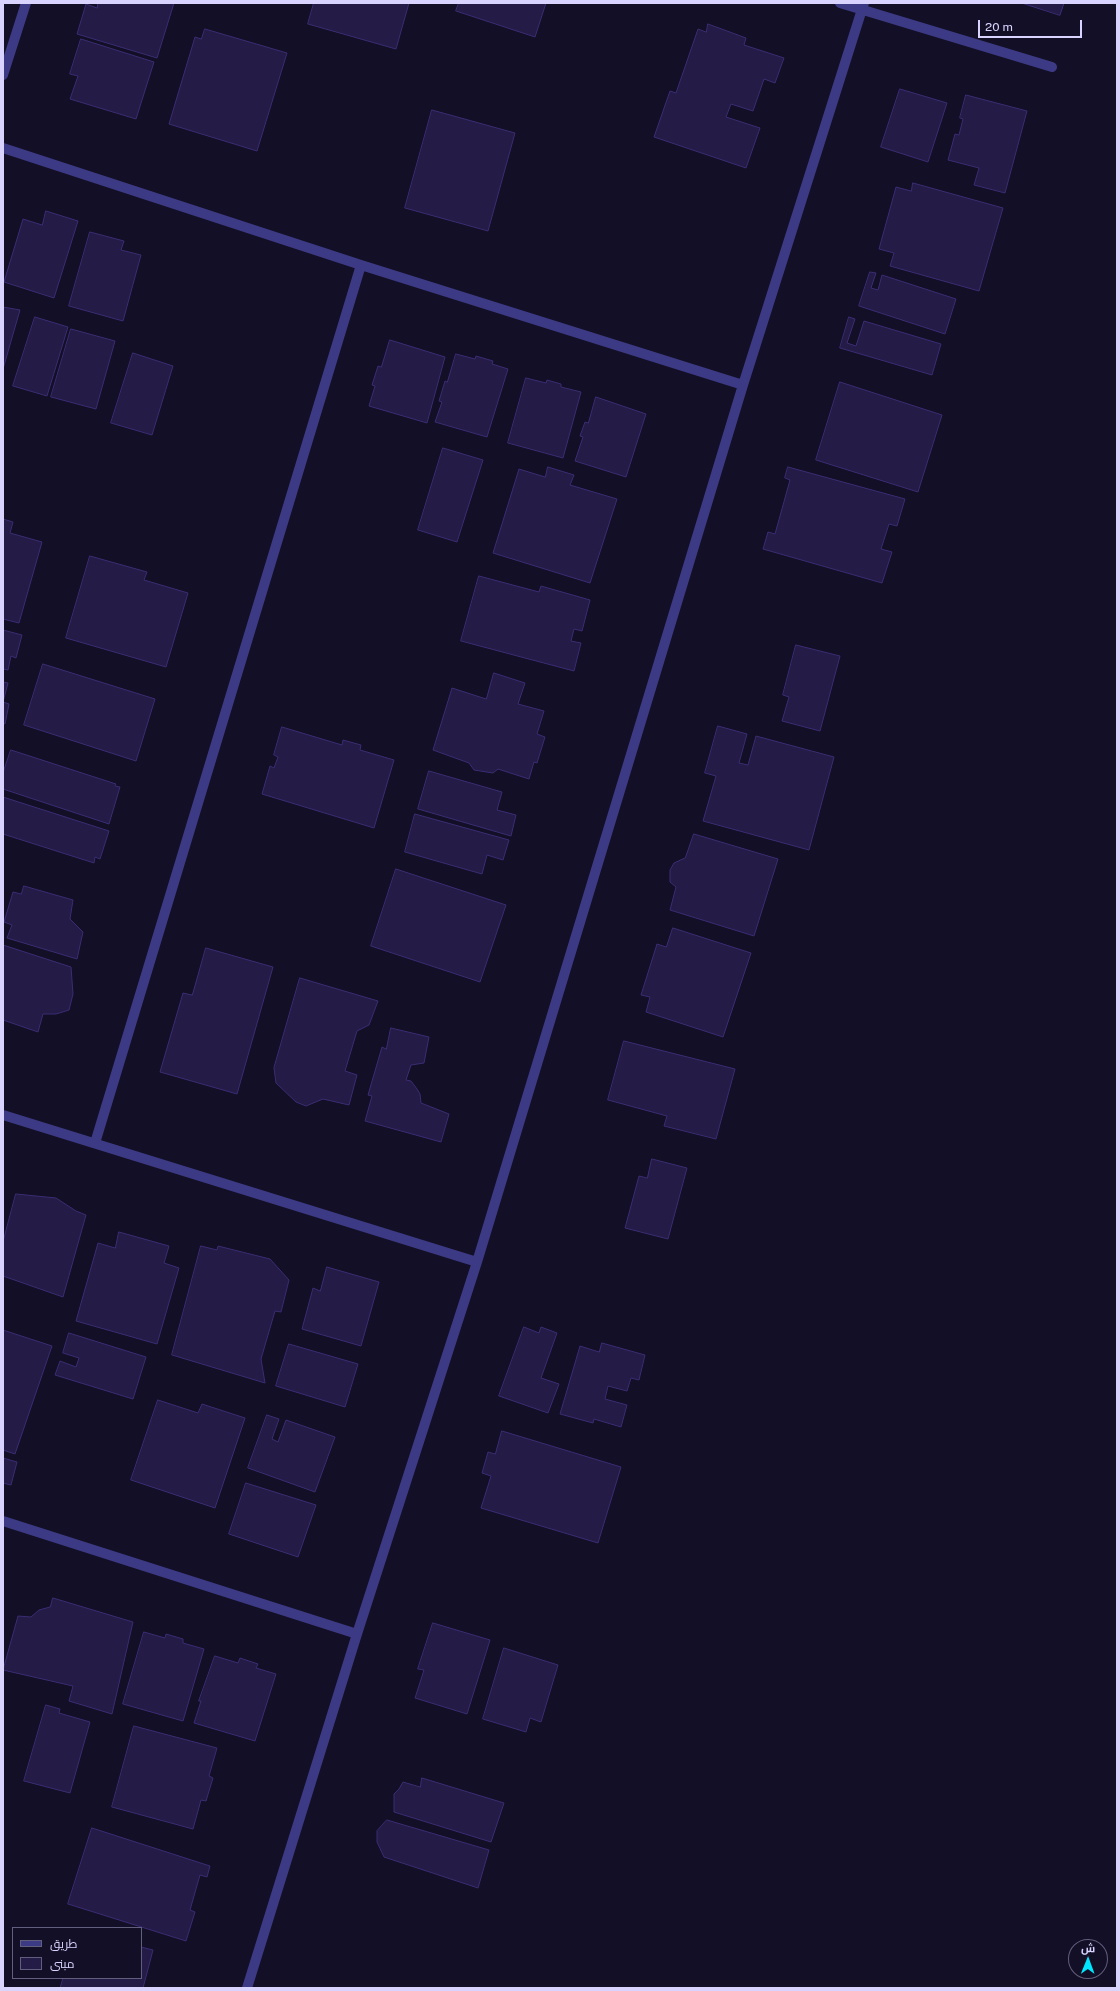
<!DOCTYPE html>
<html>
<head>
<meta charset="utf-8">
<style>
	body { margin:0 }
	#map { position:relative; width:1120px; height:1991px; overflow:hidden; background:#130f26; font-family:"Public Sans",Cairo,sans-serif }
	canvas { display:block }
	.frame { position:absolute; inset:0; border:4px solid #d9d4ff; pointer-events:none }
	.legend { position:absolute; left:12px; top:1927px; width:130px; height:52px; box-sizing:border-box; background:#130f26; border:1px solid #625e7d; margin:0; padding:5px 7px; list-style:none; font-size:12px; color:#d9d4ff }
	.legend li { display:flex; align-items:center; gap:8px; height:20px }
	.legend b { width:20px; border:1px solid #625e7d }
	.north { position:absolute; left:1068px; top:1939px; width:40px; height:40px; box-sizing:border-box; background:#130f26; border:1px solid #625e7d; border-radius:50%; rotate:1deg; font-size:11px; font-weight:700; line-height:16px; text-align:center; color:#d9d4ff }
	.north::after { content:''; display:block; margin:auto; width:14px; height:18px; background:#00e5ff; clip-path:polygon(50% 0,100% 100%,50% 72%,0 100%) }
	.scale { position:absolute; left:978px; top:20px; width:104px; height:18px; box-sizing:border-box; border:2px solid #d9d4ff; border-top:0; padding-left:5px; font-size:12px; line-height:14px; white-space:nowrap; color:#d9d4ff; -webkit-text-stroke:3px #130f26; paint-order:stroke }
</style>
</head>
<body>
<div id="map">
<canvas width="1120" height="1991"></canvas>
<div class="frame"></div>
<ul class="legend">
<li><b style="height:5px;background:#3d3a85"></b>طريق</li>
<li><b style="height:11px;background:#241b47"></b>مبنى</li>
</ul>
<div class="north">ش</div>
<div class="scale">20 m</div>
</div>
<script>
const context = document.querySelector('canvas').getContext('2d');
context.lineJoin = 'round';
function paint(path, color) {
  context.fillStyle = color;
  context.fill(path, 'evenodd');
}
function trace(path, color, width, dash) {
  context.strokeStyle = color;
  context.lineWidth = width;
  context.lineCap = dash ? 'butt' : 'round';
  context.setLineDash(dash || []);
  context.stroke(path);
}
const building = new Path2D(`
	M98,3H174L157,58L77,34L86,4L97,8Z
	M314,3H409L396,49L308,24Z
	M459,3H546L535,37L456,11Z
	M1022,3H1064L1060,15Z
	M708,24L746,38L744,45L784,58L775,83L764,79L753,111L731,104L726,117L760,128L746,168L654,137L670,91L676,93L698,29L706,32Z
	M205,29L287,53L257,151L169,124L195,37L201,39Z
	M81,39L154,62L136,119L70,99L78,76L70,74Z
	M900,89L947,103L928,162L881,147Z
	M966,95L1027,111L1005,193L974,185L979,168L948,160L955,134L959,135L963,119L960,118Z
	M432,110L515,133L488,231L405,208Z
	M913,183L1003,208L979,291L890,266L894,253L879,249L896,187L911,191Z
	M46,211L78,221L54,298L4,282L23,219L42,225Z
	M90,232L124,241L121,250L141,255L123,321L69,306Z
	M870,272L876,273L871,288L878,290L882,275L956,299L945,334L859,306Z
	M3,307L20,310L3,369Z
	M35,317L68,327L47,396L13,386Z
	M849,317L855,319L847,343L856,346L864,321L941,344L932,375L840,348Z
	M71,329L115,341L96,409L51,397Z
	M390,340L445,357L427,423L369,406L375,386L372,385L378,366L381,367Z
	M133,353L173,366L152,435L111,423Z
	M456,354L475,359L476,356L493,361L492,364L508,369L487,437L435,422L442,402L439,401L445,381L447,382Z
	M526,378L546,383L547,380L561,384V387L581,392L563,458L508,443Z
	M840,382L942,415L918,492L816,460Z
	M596,397L646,414L626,477L575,461L583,437L580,436L585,422L588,423Z
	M443,448L483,460L457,542L418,530Z
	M548,467L574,475L570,485L617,499L590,583L493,553L519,469L545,477Z
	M788,467L905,499L897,526L889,524L881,549L892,552L882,583L763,549L768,532L775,534L790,480L785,478Z
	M3,519L13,522L10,533L42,542L19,623L3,619Z
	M90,556L147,572L144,580L188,593L166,667L66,638Z
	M479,576L539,592L541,586L590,600L582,631L574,629L571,641L581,643L574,671L461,641Z
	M3,630L22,635L16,658L11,656L8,670L3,669Z
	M796,645L840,656L820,731L782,721L789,697L783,695Z
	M43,664L155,699L136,761L24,725Z
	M494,673L525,683L518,704L544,711L537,734L545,737L537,763L534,762L529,779L498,769L493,773L474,770L469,763L433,750L452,688L486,699Z
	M3,682L8,683L3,702Z
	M3,702L9,704L5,724L3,723Z
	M718,726L747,734L739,763L748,765L756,736L834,757L809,850L703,821L716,776L705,773Z
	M282,727L342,745L343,740L361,745L360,750L394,760L374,828L262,794L270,766L274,768L278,757L274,755Z
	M11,750L116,784L115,786L120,787L109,824L3,789V773Z
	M429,771L502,792L497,810L516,815L511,836L418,809Z
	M3,797L109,831L100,859L95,857L94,863L3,834Z
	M415,814L509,840L503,860L487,855L482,874L405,852Z
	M694,834L778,859L754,936L670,910L676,887L670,882V870L674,863L685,858Z
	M396,869L506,905L480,982L371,946Z
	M24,886L73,900L70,919L83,932L77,959L7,938L12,925L4,922L13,892L21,894Z
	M673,928L751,953L723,1037L646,1012L650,997L641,995L657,944L666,947Z
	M3,945L71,967L73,994L69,1010L56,1014H43L38,1032L3,1020Z
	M206,948L273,967L237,1094L160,1072L183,993L192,995Z
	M300,978L378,1001L369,1025L357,1031L345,1071L357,1075L349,1105L323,1099L306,1106L296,1102L276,1083L274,1068Z
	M391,1028L429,1037L424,1063L411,1065L406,1080L411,1081L417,1089L420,1094L421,1103L449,1114L441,1142L365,1121L372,1096L368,1095L382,1047L386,1049Z
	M624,1041L735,1069L716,1139L664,1126L667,1116L608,1100Z
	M652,1159L687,1168L668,1239L625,1228L639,1176L647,1178Z
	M16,1194L56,1198L76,1211L86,1215L63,1297L3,1276V1242Z
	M119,1232L169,1246L164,1263L179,1268L157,1344L76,1321L98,1243L115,1248Z
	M201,1246L217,1250L218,1246L270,1259L289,1280L281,1312L275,1311L261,1359L265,1383L172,1355Z
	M327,1267L379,1282L361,1346L302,1329L313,1288L320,1291Z
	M524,1327L539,1333L541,1327L557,1333L541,1378L559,1384L548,1413L499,1396Z
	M3,1330L52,1346L15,1454L3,1450Z
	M69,1333L146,1357L133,1399L55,1375L60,1361L76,1367L79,1358L63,1353Z
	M602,1343L645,1355L639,1380L631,1378L627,1391L608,1386L605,1399L627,1405L621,1427L594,1419L593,1423L560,1414L580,1346L599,1352Z
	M289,1344L358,1364L345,1407L276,1386Z
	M158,1400L198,1413L202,1404L245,1418L215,1508L131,1480Z
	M267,1415L279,1419L272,1439L278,1442L286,1420L335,1437L315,1492L248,1468Z
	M502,1431L621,1467L598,1543L481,1508L491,1476L482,1473L488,1452L495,1454Z
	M3,1458L17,1462L11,1485L3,1483Z
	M246,1483L316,1505L298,1557L229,1534Z
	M53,1598L133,1622L112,1714L69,1701L73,1686L3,1670L18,1616L31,1617L39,1610L50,1607Z
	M433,1623L490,1640L467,1714L415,1698L424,1670L418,1669Z
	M144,1632L165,1638L166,1634L183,1639V1643L204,1649L183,1721L123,1704Z
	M504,1648L558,1665L541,1722L530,1718L526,1732L483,1719Z
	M215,1656L238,1663L240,1658L258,1664L256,1668L276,1674L255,1741L194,1723L201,1701H199Z
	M46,1705L60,1709L59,1713L90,1722L70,1793L24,1781Z
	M134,1726L217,1748L209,1776L213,1778L206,1801L201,1800L193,1829L112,1807Z
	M422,1778L504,1803L491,1842L394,1812V1794L399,1789L403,1782L420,1787Z
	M387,1820L489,1850L478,1888L384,1857L377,1842V1831Z
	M92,1828L210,1866L207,1877L200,1875L190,1910L195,1912L186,1941L68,1904Z
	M141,1947L153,1950L143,1988H60L63,1978H141Z`);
paint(building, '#241b47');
trace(building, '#3b2d73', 1);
trace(new Path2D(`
	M840,3L1052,67
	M3,75L26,3
	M3,148L361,265L743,385
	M3,1115L477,1262
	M95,1143L361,265
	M3,1521L357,1634
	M247,1988L357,1634L477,1262L743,385L864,3`), '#3d3a85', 10);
</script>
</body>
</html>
